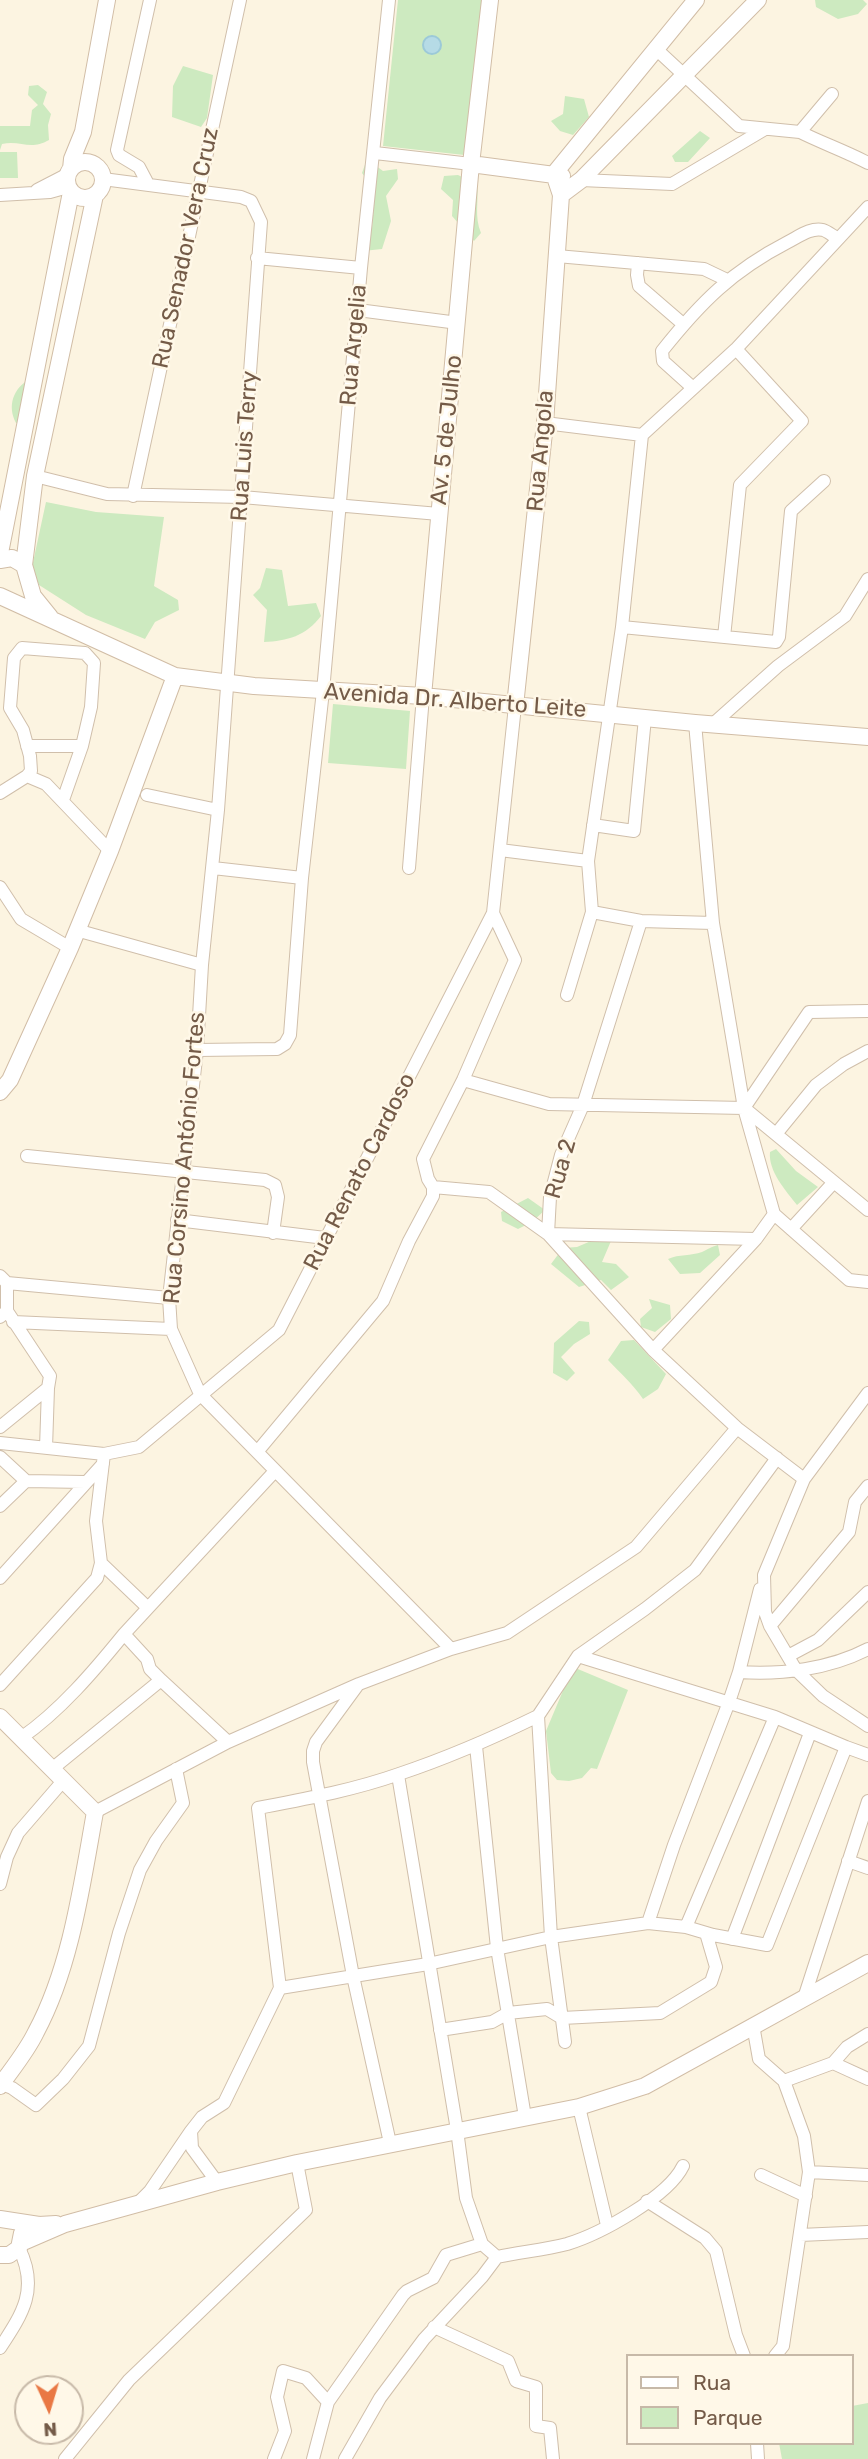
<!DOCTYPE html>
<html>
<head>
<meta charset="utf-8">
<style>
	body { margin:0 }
	#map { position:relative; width:868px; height:2459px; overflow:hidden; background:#fcf4e1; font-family:Rubik,sans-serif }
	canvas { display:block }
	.legend { position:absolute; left:626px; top:2354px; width:228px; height:91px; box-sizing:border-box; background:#fff8e8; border:2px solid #c7b9a8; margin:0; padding:9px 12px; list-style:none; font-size:21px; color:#745b48 }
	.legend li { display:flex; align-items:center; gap:14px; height:35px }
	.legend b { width:35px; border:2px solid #c7b9a8 }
	.north { position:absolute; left:14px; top:2375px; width:70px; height:70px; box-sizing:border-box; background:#fff8e8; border:2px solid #c7b9a8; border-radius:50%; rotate:176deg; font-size:19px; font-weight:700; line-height:28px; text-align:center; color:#745b48 }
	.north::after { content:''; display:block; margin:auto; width:24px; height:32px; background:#e97844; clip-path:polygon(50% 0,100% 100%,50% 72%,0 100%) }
</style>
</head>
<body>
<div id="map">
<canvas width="868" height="2459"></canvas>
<ul class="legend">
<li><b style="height:9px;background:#fff"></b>Rua</li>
<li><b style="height:19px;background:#cdeac0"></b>Parque</li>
</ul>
<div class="north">N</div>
</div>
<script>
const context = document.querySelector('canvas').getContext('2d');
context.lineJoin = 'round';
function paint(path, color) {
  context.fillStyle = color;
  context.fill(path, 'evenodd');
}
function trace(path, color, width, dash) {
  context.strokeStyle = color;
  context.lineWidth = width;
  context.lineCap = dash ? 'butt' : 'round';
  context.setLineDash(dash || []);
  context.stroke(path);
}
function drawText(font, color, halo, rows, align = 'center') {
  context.font = font + ' Rubik,sans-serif';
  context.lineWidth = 5;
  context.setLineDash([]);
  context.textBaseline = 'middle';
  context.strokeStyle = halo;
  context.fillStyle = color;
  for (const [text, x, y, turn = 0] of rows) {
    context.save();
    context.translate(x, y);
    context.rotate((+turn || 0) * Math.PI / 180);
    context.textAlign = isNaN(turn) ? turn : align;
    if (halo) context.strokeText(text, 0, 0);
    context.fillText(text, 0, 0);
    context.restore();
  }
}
paint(new Path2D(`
	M398,0H482L464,155L383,146Z
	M815,0H863L867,4L858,14L838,19L816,7Z
	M183,66L213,75L207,118L201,127L172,117L173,86Z
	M38,85L47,92L43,104L51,114L48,125L49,140C30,151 21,140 2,144L0,150V126H30L32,110L38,105L28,95L29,86Z
	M565,96L584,99L589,117L573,135L560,131L551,121L563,114Z
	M700,131L710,138L688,162H675L672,156Z
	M0,152H17L18,178H0Z
	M367,159L383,171L397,169L398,179L386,196L391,221L382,249L363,251L372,228L375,191L362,173Z
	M458,175L477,184C479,202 474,216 481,233L474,241L452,216L453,200L441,189L444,176Z
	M30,379L32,422L16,423C7,406 13,388 30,379Z
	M46,502L96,512L164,517L154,586L178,600L179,610L155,622L145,639L86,615L39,585L32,567Z
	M266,568L282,570L288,606L316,603L321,616C306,636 287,641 264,642L267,610L253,595L260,588Z
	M333,704L410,711L406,769L328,763Z
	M776,1149L796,1171L818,1187L797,1205C786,1191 768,1171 770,1152Z
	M528,1198L545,1210L532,1222L518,1229L502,1221L501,1212Z
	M591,1241H611L602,1262L616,1264L629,1277L611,1290L601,1280L579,1287L551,1264L563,1248L577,1247Z
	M718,1245L720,1255L700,1273L680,1274L668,1259C679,1254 691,1256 702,1252C708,1249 711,1247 718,1245Z
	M649,1299L670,1305L671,1319L655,1332L641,1327L640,1319L652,1308Z
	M579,1321L589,1322L590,1334L574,1344L561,1357L575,1373L567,1381L553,1373L554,1343Z
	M634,1340L666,1374L658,1389L643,1399C633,1384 620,1373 608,1360L621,1341Z
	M573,1667L628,1690L597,1769L591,1768L582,1778L569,1781L557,1780L551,1773L546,1731Z
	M868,2403V2459H782L779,2443H852V2406Z`), '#cdeac0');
const water = new Path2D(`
	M423 45a9 9 0 1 1 18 0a9 9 0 1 1-18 0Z`);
paint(water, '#b6dbe6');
trace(water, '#9cc9d8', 2);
const street = new Path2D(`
	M655,48L739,126L800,132L832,94
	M800,132C822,143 845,151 868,163
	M375,153L471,164
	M103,179L241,197L251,201L261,222L218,810L202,965L197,1050L169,1298L171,1329L200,1394L451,1649
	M581,180L672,184L765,129
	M148,184L139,167L119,155L117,150L150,0
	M37,190L68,174
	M0,195L50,192L68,187
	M557,256L704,269L727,280
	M257,258L361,268
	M638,263L637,275L639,286L683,324
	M358,310L458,323
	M693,388L663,361L662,351C701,302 732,271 788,242C798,237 811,227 823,230C827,231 833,236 837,238
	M545,423L642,435
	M35,476L107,494L242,497L439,514
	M133,496L240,0
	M622,627L776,642L779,637L791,511L824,481
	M724,637L740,485L802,421L736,349
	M695,723L713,923L744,1108L774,1214L849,1280L868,1282
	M713,724L778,666L845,616L868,579
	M27,746H82
	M27,776L31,771L30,756L23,730L10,708L14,658L22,648L85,653L94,663L91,707L82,746L63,800
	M0,793L27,776L46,784L110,851
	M147,795L218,810
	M593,825L634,831L645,718
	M500,850L588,861
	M213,868L302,878
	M409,868L423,696
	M0,887L21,919L70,948
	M641,921L583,1105L561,1155L550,1197L548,1234L756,1239
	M713,923L641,921L592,912L588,861L622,627L642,435L736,349L868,207
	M76,930L202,965
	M567,995L592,912
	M197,1050L277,1049L285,1044L290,1035L302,878L323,691L361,268L389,0
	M463,1080L549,1104L744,1108L868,1210
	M744,1108L809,1012L868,1011
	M776,1134L816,1085L844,1064L868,1051
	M27,1156L265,1180L275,1185L278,1197L273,1233
	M433,1187L489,1192L548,1234L653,1350L737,1428L804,1479
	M177,1220L325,1238
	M791,1229L834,1182
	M0,1276L7,1283V1311L0,1317
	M7,1283L169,1298
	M7,1311L50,1376L48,1388L46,1448
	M13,1322L171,1329
	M653,1350L756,1239L774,1214
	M868,1393L804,1479L764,1575L765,1612L770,1626L796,1670L823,1696L868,1726
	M0,1427L48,1388
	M0,1443L104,1454L139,1447L279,1330L493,913L515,706
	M257,1452L383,1301L409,1241L433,1196V1187L428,1179L423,1159L463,1080L515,960L493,913
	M0,1457L26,1481
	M0,1506L26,1481L85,1482
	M101,1563L148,1608L124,1634L147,1659L150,1669L161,1680
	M0,1578L103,1464
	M148,1608L275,1471
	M770,1626L849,1532L855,1502L868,1486
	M578,1656L775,1717L846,1747
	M788,1656L818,1640L868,1592
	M739,1672C781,1675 830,1669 868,1649
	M0,1685L97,1578L101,1563L96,1521L104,1454
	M357,1686L316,1742L313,1751V1762L353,1976L390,2143
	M538,1716L578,1656L645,1609L695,1570L777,1458
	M21,1738C60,1711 94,1671 124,1634
	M476,1746L497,1948L525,2117
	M52,1769L161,1680L228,1742
	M398,1775L457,2130L466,2198L482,2244
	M95,1812L228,1742L359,1684L451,1649L507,1633L636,1547L737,1428
	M848,1861L868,1868
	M0,1884L7,1857L18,1833L63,1781
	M648,1923L674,1845L729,1702L739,1672L760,1589
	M686,1927L775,1717
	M732,1939L810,1733
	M280,1988L428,1964L551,1937L648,1923L686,1927L713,1935L767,1945L846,1747L868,1755
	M804,1998L868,1801
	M753,2025L759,2059L784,2081L804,2136L809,2172L783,2346L775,2356
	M440,2030L492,2022L508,2013L547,2009L562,2018L660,2013L711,1982L716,1967L706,1933
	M833,2063L847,2047L868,2034
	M784,2081L833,2063L868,2079
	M2,2084L12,2088L36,2105L63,2079L89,2046L119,1933L140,1870L156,1841L183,1803L176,1769
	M579,2107L607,2225
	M809,2172L868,2175
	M761,2175L806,2196
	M217,2182L192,2148L191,2131L202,2117L224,2103L280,1988L258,1808C305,1799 354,1790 399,1774C447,1758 493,1738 538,1716L551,1937L565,2042
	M647,2201L705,2238L716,2251L736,2335L744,2356
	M137,2204L150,2191L191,2131
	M800,2235L868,2232
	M434,2327L508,2361L516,2381L536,2387V2426L550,2428L553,2459
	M0,2348C23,2313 39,2289 19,2248
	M757,2443L758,2459
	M65,2459L129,2380L306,2210L297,2163
	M274,2459L285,2431L277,2397L283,2371L306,2378L328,2402
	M313,2459L328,2402L403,2295L407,2291L433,2278L446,2255L482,2244L497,2257
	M345,2459L380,2398L424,2339L482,2277L497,2257C520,2252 544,2250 567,2244C600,2234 668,2197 683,2166`);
const secondary = new Path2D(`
	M67 180a18 18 0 1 1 36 0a18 18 0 1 1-36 0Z
	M471,164L562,176
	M71,169L72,159L83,132L107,0
	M561,195L581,180L758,0
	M0,553L71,192
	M0,560L12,558L24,565L33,596L50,617
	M24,565L35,476L95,195
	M0,596L175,676L254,686L423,696L695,723L868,737
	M423,696L471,164L490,0
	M515,706L545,423L561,195L554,174L696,0
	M0,1092L10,1080L70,948L110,851L175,676
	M0,1717L95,1812C82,1884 71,1967 36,2032C27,2051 12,2069 0,2086
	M0,2219L39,2225L56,2224
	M21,2243L65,2224L217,2182L297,2163L579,2107L645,2086L868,1963
	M0,2255H9L19,2248L22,2233`);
trace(street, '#d0bfab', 14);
trace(secondary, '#d1bda6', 18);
trace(street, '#fff', 12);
trace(secondary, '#fff', 16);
drawText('23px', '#745b48', '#fff8e8', [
	["Rua Senador Vera Cruz",186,248,-78],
	["Rua Argelia",354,345,-85],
	["Av. 5 de Julho",447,430,-84],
	["Rua Luis Terry",245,446,-86],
	["Rua Angola",541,451,-85],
	["Avenida Dr. Alberto Leite",455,701,4],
	["Rua Corsino António Fortes",185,1158,-85],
	["Rua 2",561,1169,-74],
	["Rua Renato Cardoso",360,1172,-63]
]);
</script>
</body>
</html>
